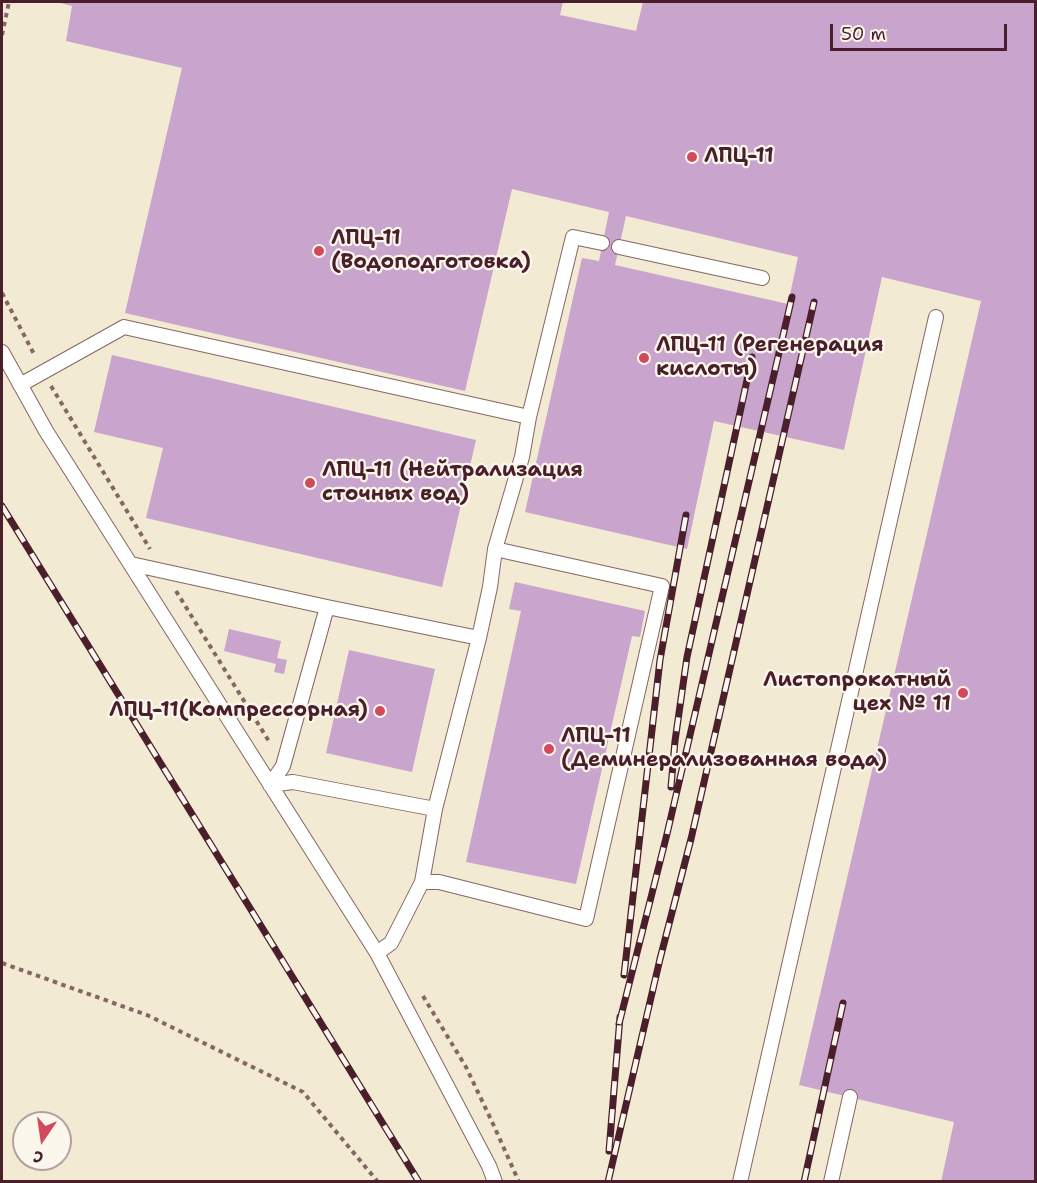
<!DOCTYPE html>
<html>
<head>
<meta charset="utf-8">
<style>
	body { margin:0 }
	#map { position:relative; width:1037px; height:1183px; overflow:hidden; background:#f2ead2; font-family:"Shantell Sans",sans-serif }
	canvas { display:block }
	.frame { position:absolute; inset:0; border:3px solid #4a1f2b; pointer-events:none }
	.north { position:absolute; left:12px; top:1111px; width:60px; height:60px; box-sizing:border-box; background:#fbf7ec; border:2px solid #b4a19f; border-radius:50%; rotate:193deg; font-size:16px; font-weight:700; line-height:24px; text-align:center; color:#4a1f2b }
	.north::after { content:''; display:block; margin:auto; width:21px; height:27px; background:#d1495b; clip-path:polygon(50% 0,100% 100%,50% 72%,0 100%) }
	.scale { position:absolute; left:830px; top:24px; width:177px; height:27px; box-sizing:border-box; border:3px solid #4a1f2b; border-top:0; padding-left:8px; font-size:18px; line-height:21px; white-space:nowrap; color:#4a1f2b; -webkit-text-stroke:4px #fbf7ec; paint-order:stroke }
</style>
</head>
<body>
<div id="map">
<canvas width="1037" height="1183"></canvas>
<div class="frame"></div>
<div class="north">С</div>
<div class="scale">50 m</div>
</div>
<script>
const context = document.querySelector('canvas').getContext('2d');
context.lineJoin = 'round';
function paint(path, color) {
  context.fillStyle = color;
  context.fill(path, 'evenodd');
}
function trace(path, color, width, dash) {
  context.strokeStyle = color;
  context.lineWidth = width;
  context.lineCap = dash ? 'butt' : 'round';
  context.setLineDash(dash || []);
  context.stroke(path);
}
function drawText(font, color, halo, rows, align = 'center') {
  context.font = font + ' "Shantell Sans",sans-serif';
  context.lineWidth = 4.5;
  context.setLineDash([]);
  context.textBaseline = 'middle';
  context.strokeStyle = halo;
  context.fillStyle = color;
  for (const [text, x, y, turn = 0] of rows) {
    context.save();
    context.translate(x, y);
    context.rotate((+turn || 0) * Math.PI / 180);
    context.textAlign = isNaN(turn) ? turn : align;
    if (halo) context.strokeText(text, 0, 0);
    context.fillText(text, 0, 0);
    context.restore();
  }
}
paint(new Path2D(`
	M57,2H563L560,15L636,31L643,2H1036V1182H941L954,1122L799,1085L981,301L882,277L844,450L714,421L687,549L525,512L582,258L599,261L609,212L512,189L465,391L125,313L182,68L66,41L72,6ZM626,216L798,257L788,304L615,265Z
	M112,355L476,440L442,587L146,518L163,448L94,432Z
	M515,582L645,611L640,637L632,636L576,884L466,862L521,611L509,609Z
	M229,629L281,641L277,658L287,660L284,674L274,672L276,664L224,651Z
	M349,650L435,669L412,772L326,753Z`), '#c9a4cc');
const service = new Path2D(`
	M619,247L762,278
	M2,352L46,431L377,953L489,1166L495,1182
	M20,385L124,327L529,417
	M131,564L327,607L479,638
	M327,607L283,766L270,785L293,782L435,809
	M422,882H439L586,919L662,586L495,549
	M377,953L391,943L422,882L435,809L479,638L490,587L495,549L522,457L529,417L573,237L602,243
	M740,1182L936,317
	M831,1182L850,1097`);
trace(service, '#856665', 16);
trace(new Path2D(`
	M2,35L9,2
	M2,293L35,356
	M51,386L150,549
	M176,591L270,743
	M2,963L147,1015L303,1092L378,1182
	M423,996L466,1067L494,1126L519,1182`), '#856665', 4, [4.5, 4.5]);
trace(service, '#fff', 14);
const rail = new Path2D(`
	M2,506L419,1182
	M671,787L675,741L687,657L752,357
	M624,975L660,660L686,515
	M619,1024L667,834L792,297
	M609,1151L620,1017
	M608,1182L660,959L691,839L814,302
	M804,1182L843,1003`);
trace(rail, '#4a1f2b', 7);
trace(rail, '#fbf7ec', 4.5, [14]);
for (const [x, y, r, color] of [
	[692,157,6,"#d1495b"],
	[319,251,6,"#d1495b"],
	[644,358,6,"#d1495b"],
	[310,483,6,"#d1495b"],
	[963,693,6,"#d1495b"],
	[380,711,6,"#d1495b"],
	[549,749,6,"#d1495b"]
]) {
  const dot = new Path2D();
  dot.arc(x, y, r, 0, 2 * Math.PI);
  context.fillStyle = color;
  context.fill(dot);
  trace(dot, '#fbf7ec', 2);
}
drawText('bold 21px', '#4a1f2b', '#fbf7ec', [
	["ЛПЦ-11",704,157],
	["ЛПЦ-11",331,239],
	["(Водоподготовка)",331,263],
	["ЛПЦ-11 (Регенерация",656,346],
	["кислоты)",656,370],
	["ЛПЦ-11 (Нейтрализация",322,471],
	["сточных вод)",322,495],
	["Листопрокатный",951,681,"right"],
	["цех № 11",951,705,"right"],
	["ЛПЦ-11(Компрессорная)",368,711,"right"],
	["ЛПЦ-11",561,737],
	["(Деминерализованная вода)",561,761]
], 'left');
</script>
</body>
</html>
